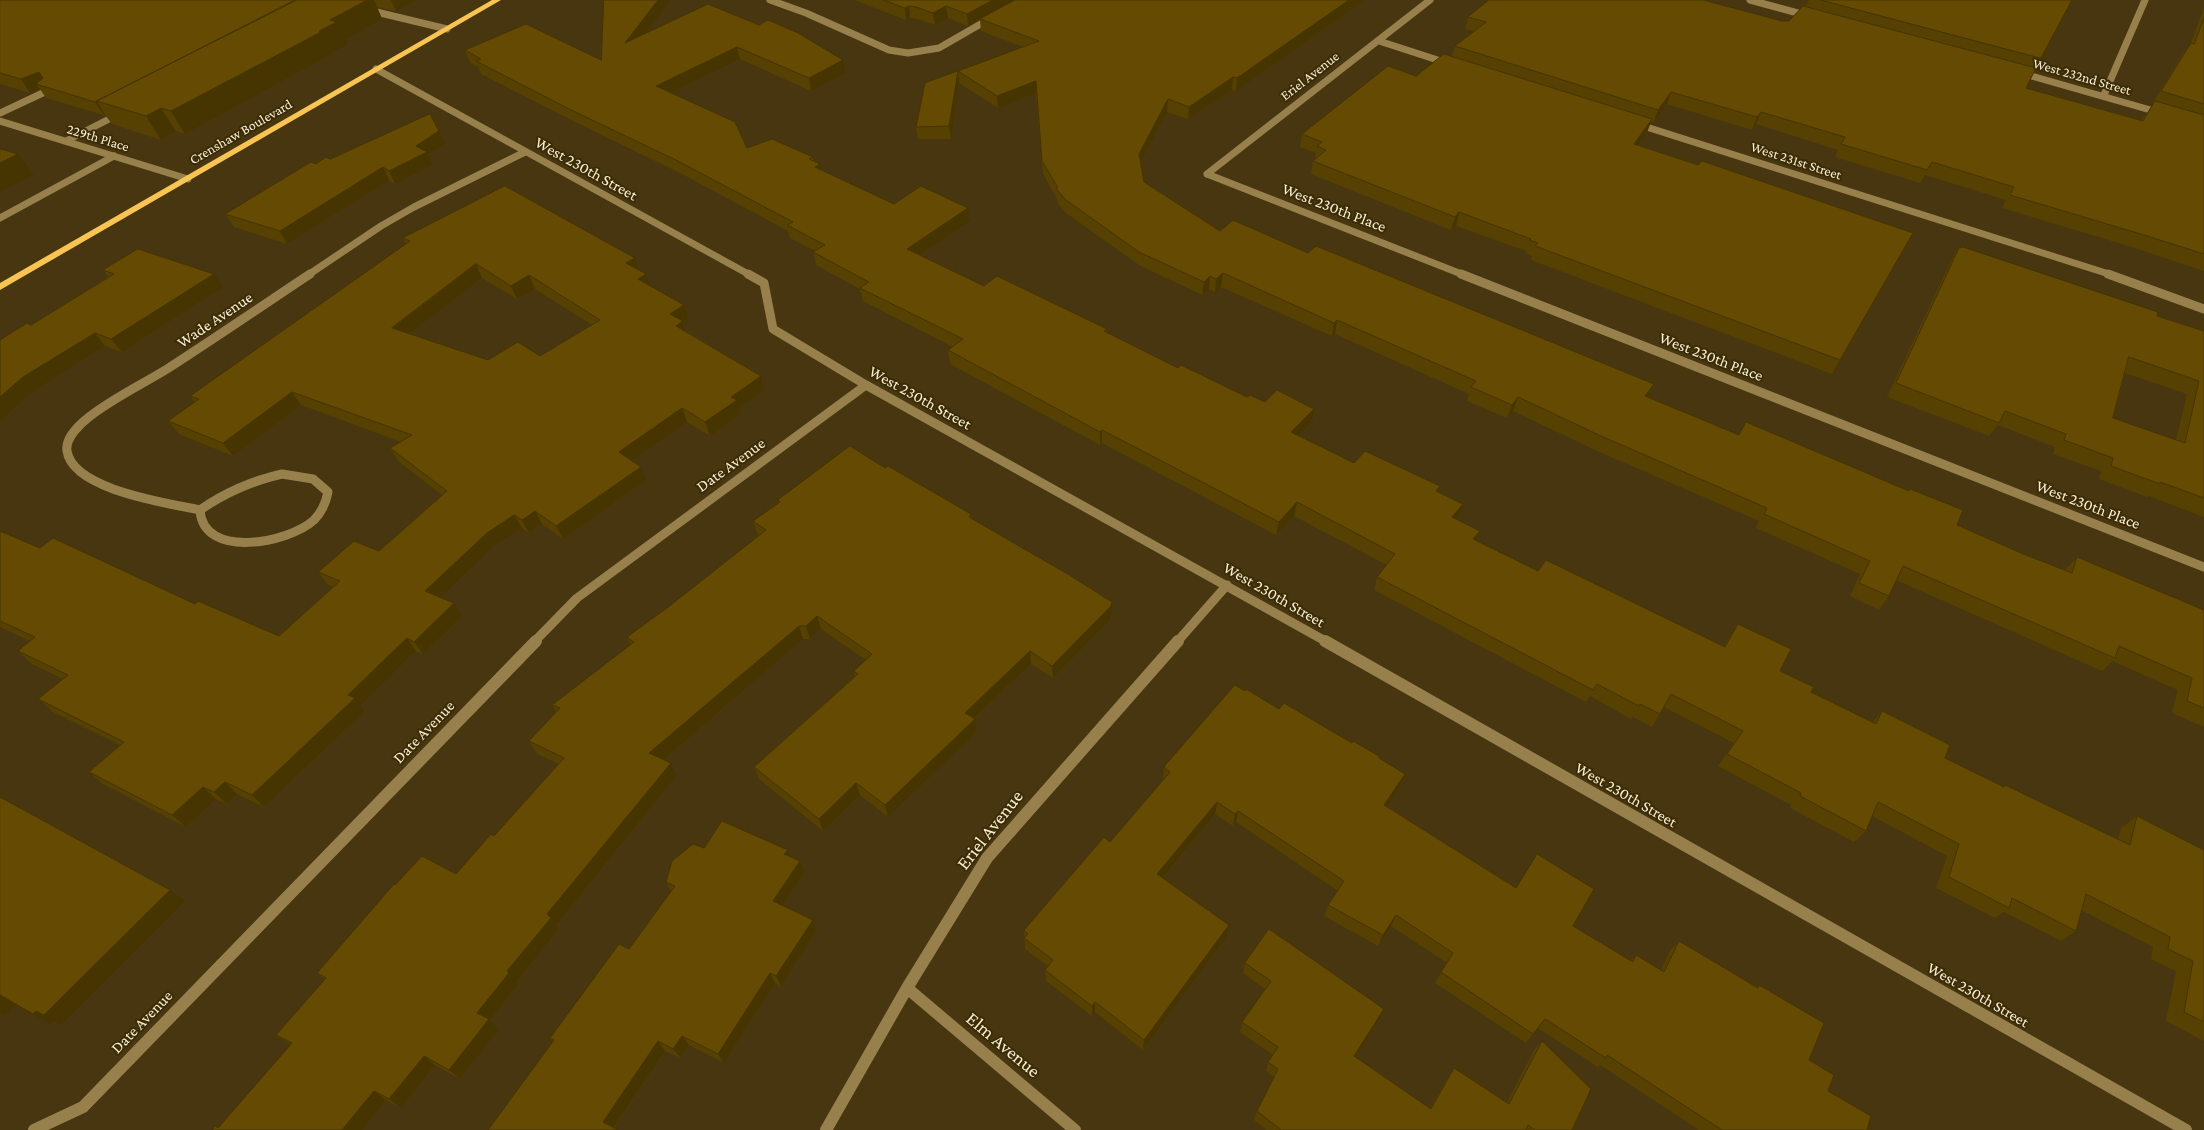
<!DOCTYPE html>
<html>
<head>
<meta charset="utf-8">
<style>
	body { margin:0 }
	canvas { display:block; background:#47360f }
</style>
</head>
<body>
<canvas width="2204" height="1130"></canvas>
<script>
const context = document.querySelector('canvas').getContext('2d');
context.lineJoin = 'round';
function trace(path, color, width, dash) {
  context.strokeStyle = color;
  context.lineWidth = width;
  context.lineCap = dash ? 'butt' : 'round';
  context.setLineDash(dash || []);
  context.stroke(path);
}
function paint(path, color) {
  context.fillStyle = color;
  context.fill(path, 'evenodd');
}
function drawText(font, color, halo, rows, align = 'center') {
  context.font = font + ' "Crimson Pro",serif';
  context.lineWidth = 4;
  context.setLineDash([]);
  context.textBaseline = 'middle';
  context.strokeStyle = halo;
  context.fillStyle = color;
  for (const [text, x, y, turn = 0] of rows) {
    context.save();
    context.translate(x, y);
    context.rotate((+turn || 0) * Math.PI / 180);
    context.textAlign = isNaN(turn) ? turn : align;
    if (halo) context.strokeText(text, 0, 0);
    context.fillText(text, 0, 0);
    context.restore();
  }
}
trace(new Path2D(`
	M0,113L47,91
	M66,141L121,113
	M0,218L114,156`), '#98804d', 7);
trace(new Path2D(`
	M770,0L806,13L889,50L908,53L939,48L991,18
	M1750,0L1809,16
	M368,10L447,29
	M1379,41L1450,64
	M376,69L750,275
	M2021,73L2161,113
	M2104,95L2145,0
	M0,121L188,179
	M1637,124L2112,275
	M1207,174L1464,275
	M1207,174L1430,0
	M308,275L381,226L414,207L525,152`), '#98804d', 7);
trace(new Path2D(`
	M748,274L764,283L773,329L866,385L1327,642
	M1461,274L2204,567
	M2108,274L2204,309
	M282,474L313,479L328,492C326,502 322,512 314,520C289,543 203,560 200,510C226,492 251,481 282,474Z
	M200,510C168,503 73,490 67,451C65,438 80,424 89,417C113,398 141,385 167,369C215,338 262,306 310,274
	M534,642L577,598L866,385
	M1177,642L1227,585`), '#98804d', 9);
trace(new Path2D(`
	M1325,641L2186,1130
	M907,988L1075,1130
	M34,1130L83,1107L536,641
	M826,1130L907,988L987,858L1178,641`), '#98804d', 12);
paint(new Path2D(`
	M492,0H501L0,290V283Z`), '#f8c552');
paint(new Path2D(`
	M0,0H419L416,1L396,11L377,7L382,19L346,39L348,44L331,53L332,54L185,134L176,131L161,140L112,124L105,115H104L46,98L40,89L30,93L0,84Z
	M604,0H671L645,34L708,4L845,73L811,91L740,59L671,93L747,148L813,157L814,161L820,164L821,170L894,204L968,208L970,221L919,255L984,286L1107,329V333L1178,368L1247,397L1265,402L1312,422L1298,435L1354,463L1438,492L1463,504L1459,517L1457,519L1476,541L1538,571L1724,646L1738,624L1780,671L1811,692L1873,722L1882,711L1945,758L2003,787L2005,785L2118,840L2121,828L2137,816L2204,850V1041L2166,1021L2176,971L2151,959L2153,947L2081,910L2076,931L2061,941L2004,912L1995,918L1936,888L1947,856L1872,816L1866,831L1854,842L1790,808L1791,805L1718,766L1734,743L1664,707L1652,727L1633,717L1631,719L1590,696L1586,702L1374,590L1377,577L1387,565L1294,516L1276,535L1102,443L1100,445L950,364L948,350L953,347L863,301L860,289L816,265L813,252L815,251L790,238L788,231L682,174L573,121L481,74L478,67L470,62L465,50L601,60Z
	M854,0H1365L1236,91L1232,90L1188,119L1167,112L1140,163L1144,182L1220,231L1308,253L1654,384L1648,397L1739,435L1908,491L1910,489L1957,525L2021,553L2065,570L2077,557L2204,610V727L2172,713L2178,690L2112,661L2102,671L1896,580L1889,596L1879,610L1850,596L1860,574L1756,528L1759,521L1595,450L1513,411L1507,418L1467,401L1469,394L1335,334L1332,336L1221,287L1215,292L1209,289L1202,295L1139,265L1066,213L1058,203L1057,199L1043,174L1036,93L998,108L959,83L958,71L1023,47L981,31L980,20L968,26L948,18L935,25L918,19L910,18L906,20Z
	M1809,0H2072L2036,68L2026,88L2142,120L2153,104H2152L2182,55L2191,43L2204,8V271L2135,248L2002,208L2006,200L1925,175L1920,183L1835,157L1838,150L1756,124L1752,130L1667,104L1653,123L1651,122L1647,132L1638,145L1913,233L1832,374L1531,260L1532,256L1525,253L1526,251L1456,226L1451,230L1311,174L1313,161L1315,159L1316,153L1300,147L1302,134L1452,57L1455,46L1474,31L1465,29L1468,17L1789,21L1806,7Z
	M958,71L959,83L951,139H918L916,127Z
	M445,144L428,154L433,165L395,184L389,180L287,244L234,227L225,214L316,164Z
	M403,238L639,270L650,286L684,305L688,319L683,322L686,331L761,376L764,390L739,407L741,414L710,436L687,422L631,461L646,480L563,539L542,524L529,533L522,528L494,546L440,598L454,603L462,616L423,654L416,651L361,705L365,711L264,807L237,794L227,804L216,799L186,827L103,784L89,772L120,745L53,712L38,699L63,679L32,664L18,651L30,641L0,627V531L40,548L195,604L279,636L333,587L328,585L318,572L379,551L442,495L399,462L390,448L401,442L301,405L233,456L179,434L168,421L195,402L190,396L406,244ZM482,278L517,299L535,289L592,325L540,356L488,360L409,333Z
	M1959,248L2204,331V517L2149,496L2147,497L2099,479L2101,471L2053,454L2055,447L1998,425L1989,436L1887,397L1951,261ZM2125,373L2187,394L2176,440L2113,418Z
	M103,270L223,287L122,352L105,346L35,390L0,421V340L31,325L108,277Z
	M885,468L971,514L972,519L1112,615L1111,619L1053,678L1031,664L974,719H975L977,732L888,817L860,795L823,831L759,779L754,767L855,676L854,671L866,660L821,629L810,639H803L663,760L677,775L556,925L559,929L517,981L519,983L490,1020L499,1029L460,1079L435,1065L401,1108L386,1100L362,1130H212L218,1128L291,1045L276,1035L325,980L317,973L395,885L456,874L494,836L559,764L537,754L529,741L556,712L552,705L631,645L627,637L667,608L759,536L758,535L753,521L779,502L778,500Z
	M1279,709L1352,743L1405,774L1401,786L1387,806L1573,926L1631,961L1636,955L1661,970L1670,951L1679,941L1757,987L1759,985L1809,1060L1828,1091L1867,1130H1699L1600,1065L1598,1067L1538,1028L1526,1043L1435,983L1447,963L1391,926L1378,946L1324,916L1328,905L1338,891L1236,822L1233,826L1215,814L1163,878L1229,925L1227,936L1143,1050L1095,1012L1092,1016L1046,981L1045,970L1048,966L1025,949L1024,930L1110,842L1163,780L1164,767Z
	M704,848L788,850L790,857L800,861L805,872L782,906L813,920L817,930L781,986L775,983L724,1063L689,1045L681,1058L665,1051L614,1128L488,1130L553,1041L550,1038L629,949L671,891L666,882Z
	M1245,963L1379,1019L1355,1057L1430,1108L1454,1068L1507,1103L1534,1050L1542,1041L1572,1130H1267L1254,1120L1257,1111L1274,1077L1266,1071L1268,1062L1273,1055L1240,1032L1242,1022L1265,989L1243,973Z`), '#564002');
paint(new Path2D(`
	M367,0H374L382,19L346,39L348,44L331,53L332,54L185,134L171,111L319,31L330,20Z
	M391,0H419L416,1L396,11Z
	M658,0H671L629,55L625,43Z
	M993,0H1016L968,26L967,14Z
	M1349,0H1365L1236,91L1237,78Z
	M909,6L910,18L906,20L905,8Z
	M946,6L948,18L935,25L933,13Z
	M737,47L740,59L660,98L656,86Z
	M843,60L845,73L811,91L809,78Z
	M958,71L959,83L951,139L949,126Z
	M39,72L48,86L36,84L40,89L30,93L21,79Z
	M1233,77L1232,90L1188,119L1189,107Z
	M1036,81V93L998,108L997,96Z
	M1671,92L1667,104L1653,123L1658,110Z
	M1168,99L1167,112L1138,167L1139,154Z
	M97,101L105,115H104L95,102Z
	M161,108L176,131L161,140L146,116Z
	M1761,112L1756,124L1752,130L1757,117Z
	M1652,119L1647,132L1630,157L1634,144Z
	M439,131L445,144L428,154L433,165L395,184L389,171L416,146Z
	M18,154L34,175L0,192V163Z
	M820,164L822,177L815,167Z
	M383,167L389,180L287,244L280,231Z
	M968,208L970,221L909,262L907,249Z
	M1459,212L1456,226L1451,230L1455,217Z
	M635,258L639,271L626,263Z
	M476,264L482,278L399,341L392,328Z
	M1223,273L1221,287L1215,292L1216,279Z
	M214,274L223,287L122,352L111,339Z
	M646,274L651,287L638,279Z
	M529,275L535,289L517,299L511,286Z
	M1210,276L1209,289L1202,295L1204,282Z
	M684,305L688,319L683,322L687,335L677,326L670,314Z
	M1337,320L1335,334L1332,336L1334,323Z
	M95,333L105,346L35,390L0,421V397L23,377Z
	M761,376L764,390L739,407L741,414L710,436L705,422L731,397Z
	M1654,384L1648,397L1645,396Z
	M292,392L301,405L233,456L223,443Z
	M1518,397L1513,411L1507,418L1512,405Z
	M682,408L687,422L624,466L619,452Z
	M1314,409L1312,422L1289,445L1291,432Z
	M1102,430V443L1100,445V432Z
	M641,467L646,480L563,539L556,526Z
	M1297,502L1294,516L1276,535L1279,522Z
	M1463,504L1459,517L1448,530L1452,517Z
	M535,511L542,524L529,533L522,520Z
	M514,515L522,528L494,546L434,604L425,591L487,533Z
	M1480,531L1475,544L1473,539Z
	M1112,602L1111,619L1053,678L1052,666Z
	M454,603L462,616L423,654L414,642Z
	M817,616L821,629L810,639L806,626Z
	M799,626L803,639L656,766L649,753Z
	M407,638L416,651L361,705L365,711L264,807L252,795L348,695Z
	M1030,651L1031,664L967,725L965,713Z
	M975,719L977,732L888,817L885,805Z
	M671,763L677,775L556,925L559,929L517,981L519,983L490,1020L499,1029L460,1079L449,1070L477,1013L547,914Z
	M1405,774L1401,786L1380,816L1384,805Z
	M225,782L237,794L227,804L214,792Z
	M856,783L860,795L823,831L819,819Z
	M203,787L216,799L186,827L172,815Z
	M1217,802L1215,814L1156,886L1157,874Z
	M1238,811L1236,822L1233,826L1235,814Z
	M788,850L792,861L784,854Z
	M800,861L805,872L778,912L773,901Z
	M170,890L185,901L61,1025L54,1021L50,1024L33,1014Z
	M1396,915L1391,926L1378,946L1383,935Z
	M813,920L817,930L781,986L776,976Z
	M1229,925L1227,936L1143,1050L1144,1040Z
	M770,973L775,983L724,1063L718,1054Z
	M0,995L17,1004L5,1015L0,1013Z
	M1095,1002V1012L1092,1016V1006Z
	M1384,1009L1379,1019L1350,1066L1354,1056Z
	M682,1036L689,1045L681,1058L673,1049Z
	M658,1041L665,1051L612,1130L603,1122Z
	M424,1056L435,1065L401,1108L389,1099Z
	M374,1091L386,1100L362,1130H342Z`), '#463401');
const building = new Path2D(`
	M0,0H295L95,102L36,84L43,78L39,72L21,79L0,73Z
	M297,0H367L330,20L337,22L319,31L321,32L171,111L161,108L146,116L97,101Z
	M604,0H658L625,43L708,4L759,25L768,20L798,33L843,60L809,78L737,47L656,86L735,122L747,148L772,139L813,157L809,159L820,164L815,167L894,204L921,186L968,208L907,249L984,286L997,276L1107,329L1104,331L1178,368L1181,365L1247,397L1250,395L1265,402L1277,390L1314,409L1291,432L1354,463L1365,451L1440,486L1436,491L1463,504L1452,517L1480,531L1473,539L1538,571L1546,560L1725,647L1738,624L1791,649L1780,671L1814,687L1811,692L1876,724L1882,711L1950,745L1945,758L2004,787L2005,785L2130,845L2137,816L2204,850V1022L2184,1012L2193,961L2168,949L2170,937L2086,894L2076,931L2012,898L2009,908L1949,877L1959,844L1878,802L1866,831L1800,796L1801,793L1727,754L1743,731L1671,694L1660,714L1640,704L1639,706L1597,684L1593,690L1377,577L1395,554L1297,502L1279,522L1102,430L1100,432L948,350L963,339L860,288L869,282L813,252L825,245L787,225L793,222L678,161L569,109L476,61L481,59L465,50L526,24L601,60Z
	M884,0H993L967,14L946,6L933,13L916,7L909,6L905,8Z
	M1015,0H1349L1237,78L1233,77L1189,107L1168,99L1139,154L1144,182L1220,231L1233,220L1308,253L1316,246L1654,384L1645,396L1739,435L1746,422L1909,491L1910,489L1963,510L1957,525L2021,553L2072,573L2077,557L2204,610V708L2187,701L2192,678L2119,646L2115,658L1903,566L1889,596L1859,583L1870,561L1764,514L1767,508L1601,436L1518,397L1512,405L1471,387L1476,381L1337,320L1334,323L1223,273L1216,279L1210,276L1204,282L1139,252L1066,200L1057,190V186L1042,161L1036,81L997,96L958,71L1039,41L980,19Z
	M1489,0H1703L1782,21H1789L1803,6L2036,68L2026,88L2143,121L2155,101L2204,115V254L2144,235L2010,195L2014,187L1932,162L1927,170L1841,144L1845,137L1761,112L1757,117L1671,92L1658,110L1455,46L1486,22L1468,17Z
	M1821,0H2072L2041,58Z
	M2204,18V104L2161,91L2191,43L2194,44Z
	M1444,54L1652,119L1634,144L1698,165L1702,161L1913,233L1840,360L1535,246L1538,243L1529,240L1531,239L1459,212L1455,217L1313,161L1326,150L1317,146L1322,142L1302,134L1388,66L1416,76Z
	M958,71L949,126L916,127L925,83Z
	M430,114L439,131L416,146L427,152L389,171L383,167L280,231L225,214L311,162L316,164L326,157L330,159Z
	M0,149L18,154L0,163Z
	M505,186L635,258L626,263L646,274L638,279L684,305L670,314L683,321L676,326L761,376L731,397L737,400L705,422L682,408L619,452L641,467L556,526L535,511L522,520L514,515L487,533L425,591L454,603L414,642L407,638L348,695L355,698L252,795L225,782L214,792L203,787L172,815L89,772L124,742L38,699L68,675L18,651L35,637L0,621V531L40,548L53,538L195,604L198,601L279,636L340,581L318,572L354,541L379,551L447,491L390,448L412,435L292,392L223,443L168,421L199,399L190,396L410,241L403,238ZM476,264L511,286L529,275L600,320L540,356L518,342L488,360L392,328Z
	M1963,247L2158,312L2157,316L2204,331V498L2160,482V484L2111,466L2113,458L2064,440L2066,434L2005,411L1999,423L1896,383L1959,248ZM2129,357L2199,381L2185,443L2113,418Z
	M138,249L214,274L111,339L95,333L23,377L0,397V340L27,323L31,325L114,274L103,270Z
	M850,446L885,468L888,466L971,514L969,517L1071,576L1112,602L1111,606L1052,666L1030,651L965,713L975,719L885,805L856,783L819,819L754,767L858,674L854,671L872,654L817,616L806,626H799L649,753L671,763L547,914L551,918L507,971L509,973L477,1013L489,1019L449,1070L424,1056L389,1099L374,1091L342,1130H212L215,1126L218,1128L292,1043L276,1035L326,978L317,973L394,884L395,885L422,856L456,874L491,834L494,836L564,758L529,741L560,708L552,705L634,642L627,637L667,608L766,530L753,521L780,502L778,500Z
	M1235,685L1245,691L1246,689L1279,709L1284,703L1352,743L1353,741L1379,756V758L1405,774L1384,805L1516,888L1537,854L1594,889L1573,926L1633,962L1636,955L1664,972L1679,941L1758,988L1759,985L1824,1023L1809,1060L1834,1075L1828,1091L1871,1116L1867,1130H1722L1607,1055L1606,1058L1545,1019L1533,1034L1441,972L1453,953L1396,915L1383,935L1328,905L1344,881L1238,811L1235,814L1217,802L1157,874L1229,925L1144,1040L1095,1002L1092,1006L1045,970L1053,960L1024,938L1028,934L1024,930L1104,837L1110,842L1170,772L1164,767Z
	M0,797L170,890L44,1015L36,1011L33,1014L0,995Z
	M722,821L788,850L784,854L800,861L773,901L813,920L776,976L770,973L718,1054L682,1036L673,1049L658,1041L603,1122L618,1130H488L554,1040L550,1038L619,944L629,949L675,886L666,882L672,861L693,844L704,848Z
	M1269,929L1384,1009L1354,1056L1431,1109L1454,1068L1509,1104L1542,1041L1591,1089L1572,1130H1535L1528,1125L1526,1130H1281L1257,1111L1278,1069L1268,1062L1278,1047L1242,1022L1271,981L1245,963Z`);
paint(building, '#644a02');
trace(building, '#463401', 1);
drawText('14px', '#f8eed9', '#3c2c03', [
	["Eriel Avenue",1310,76,-38],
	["West 232nd Street",2082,77,16],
	["Crenshaw Boulevard",241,132,-30],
	["229th Place",98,138,17],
	["West 231st Street",1796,161,18]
]);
drawText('16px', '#f8eed9', '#3c2c03', [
	["West 230th Street",586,169,29],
	["West 230th Place",1334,208,21],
	["Wade Avenue",215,320,-34],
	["West 230th Place",1711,357,21],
	["West 230th Street",920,398,29],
	["Date Avenue",731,465,-36],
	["West 230th Place",2088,505,21],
	["West 230th Street",1274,595,30],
	["Date Avenue",424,732,-46],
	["West 230th Street",1626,795,30],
	["West 230th Street",1978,995,30],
	["Date Avenue",142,1022,-46]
]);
drawText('19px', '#f8eed9', '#3c2c03', [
	["Eriel Avenue",990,830,-52],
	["Elm Avenue",1003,1045,40]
]);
</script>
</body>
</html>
